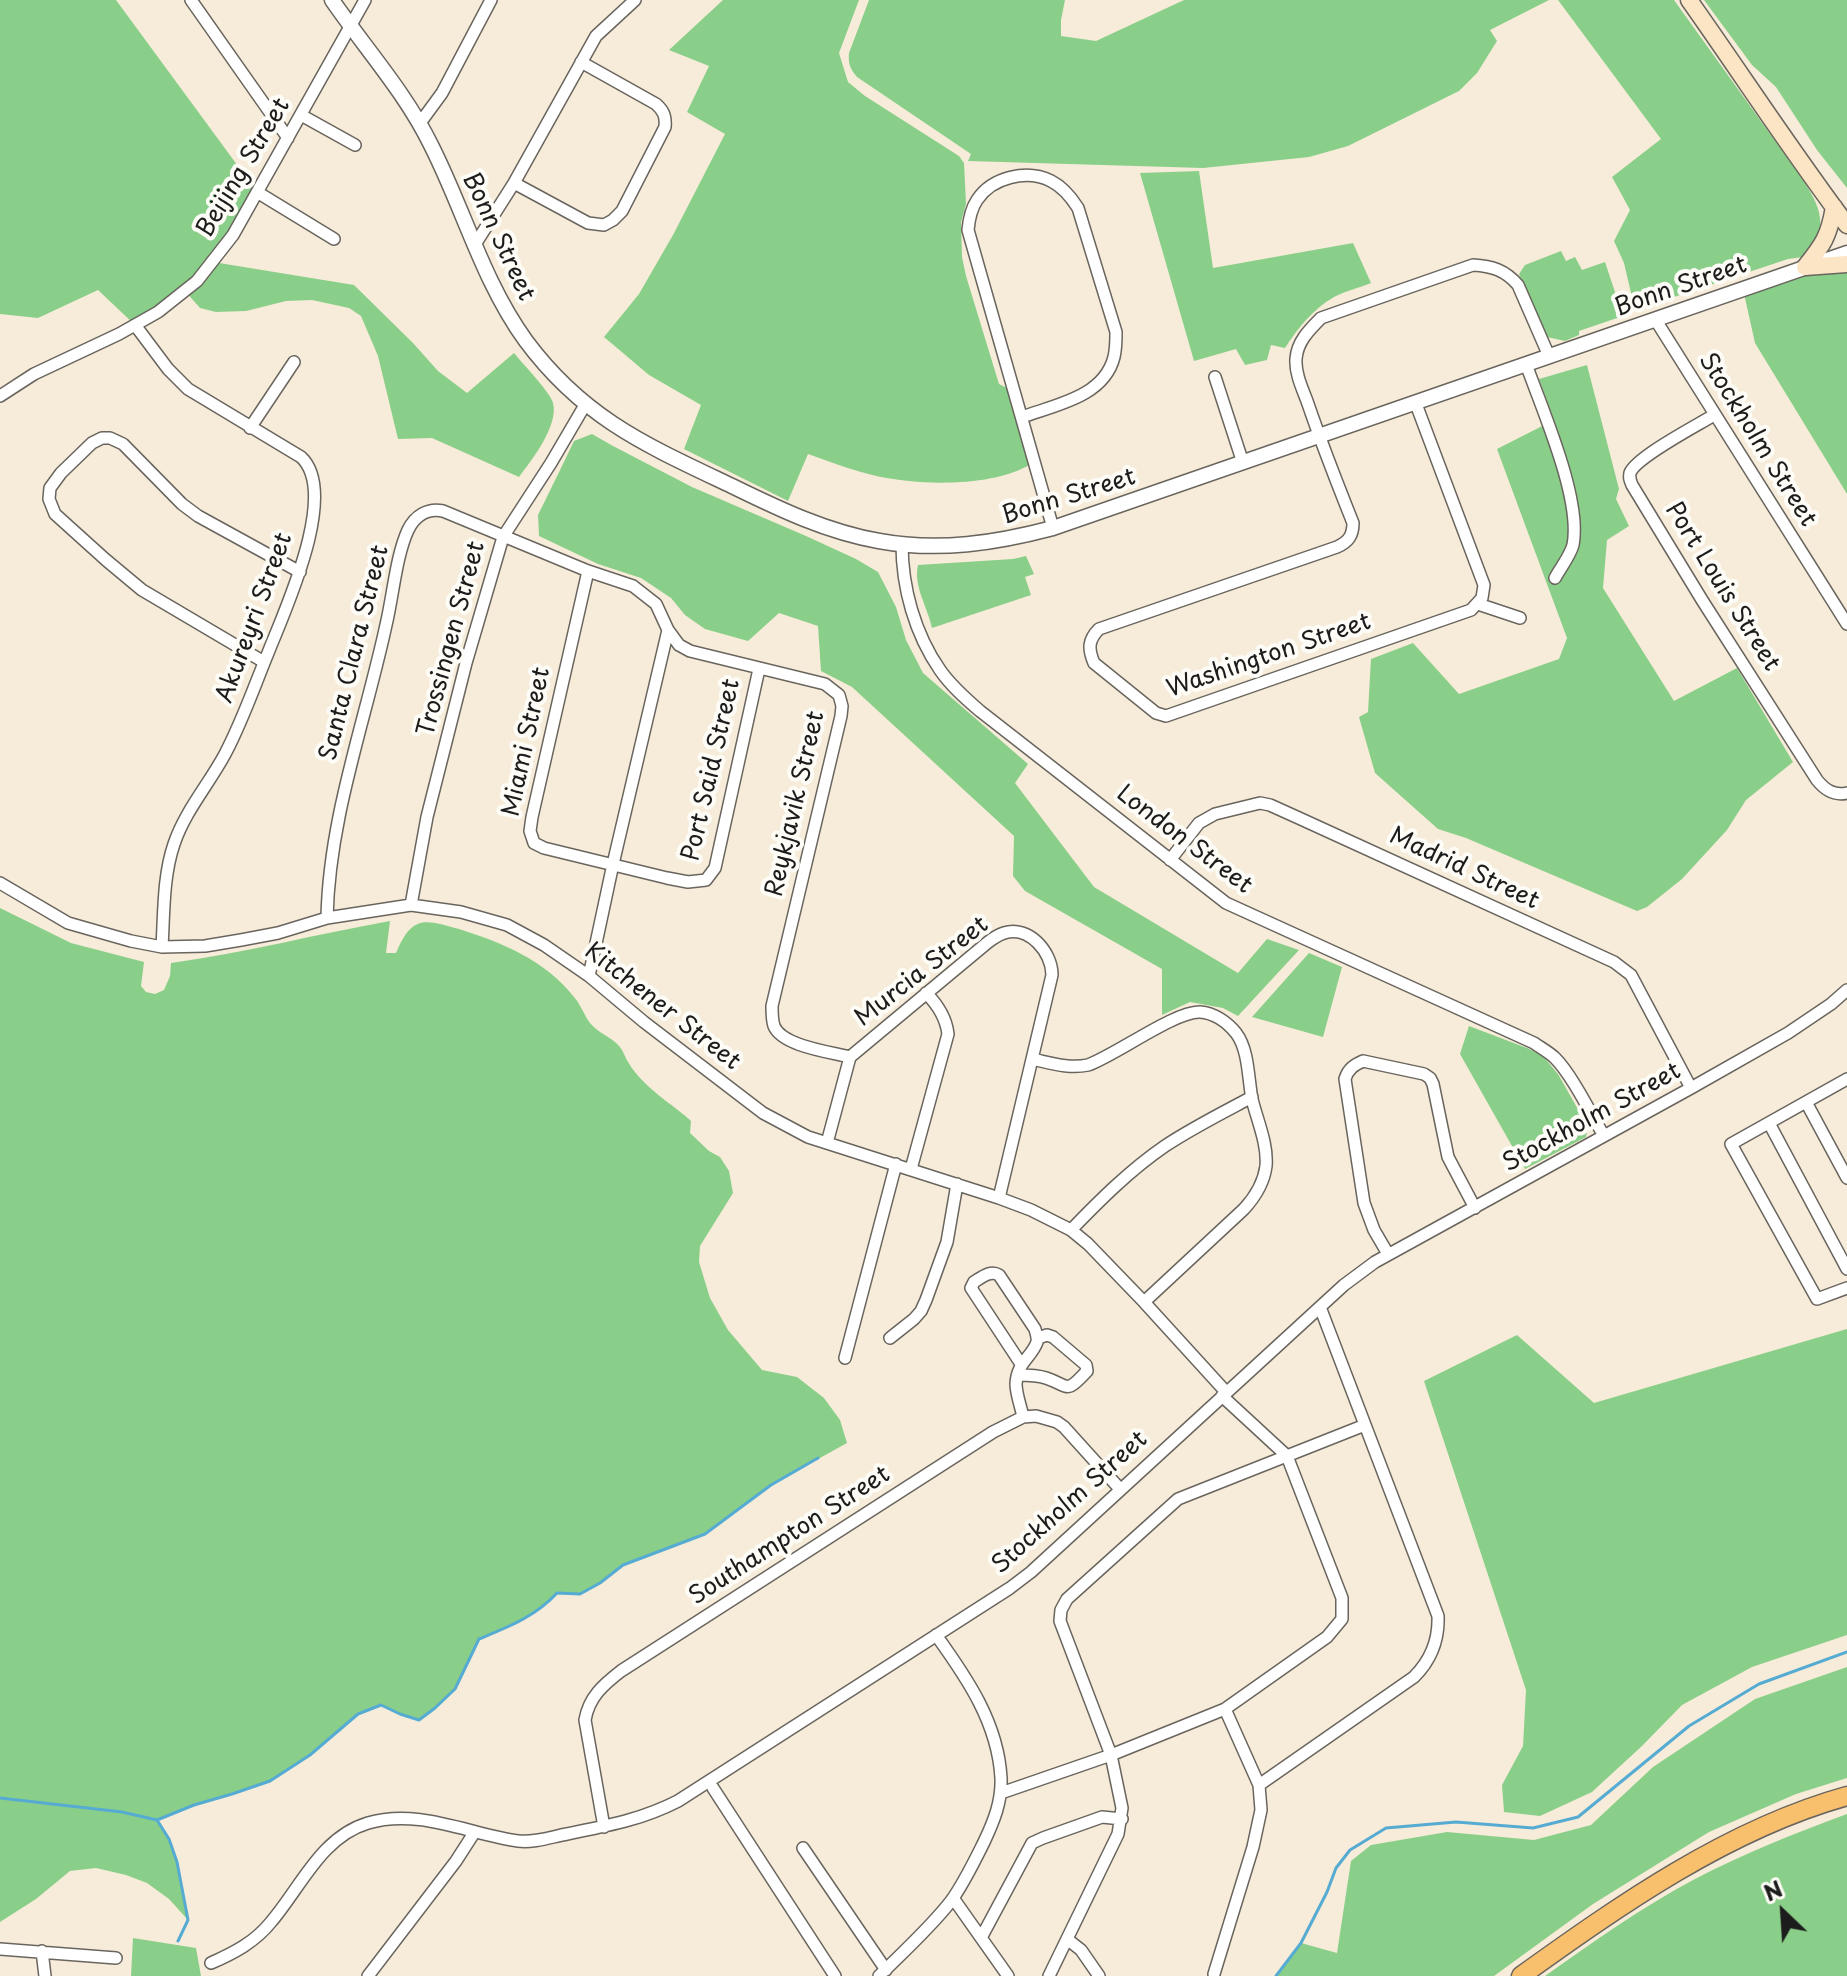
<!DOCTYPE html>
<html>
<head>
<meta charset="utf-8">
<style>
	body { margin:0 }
	#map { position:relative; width:1847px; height:1976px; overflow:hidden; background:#f7ecd9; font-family:"Playpen Sans",sans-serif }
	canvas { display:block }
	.north { position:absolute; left:1743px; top:1872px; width:80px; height:80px; -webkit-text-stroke:6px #fdfcf7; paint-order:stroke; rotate:335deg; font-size:22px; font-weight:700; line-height:32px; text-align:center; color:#1c1c1c }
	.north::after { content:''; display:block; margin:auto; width:28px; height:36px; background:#1c1c1c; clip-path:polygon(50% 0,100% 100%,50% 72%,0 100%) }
</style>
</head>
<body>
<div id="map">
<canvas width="1847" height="1976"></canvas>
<div class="north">N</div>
</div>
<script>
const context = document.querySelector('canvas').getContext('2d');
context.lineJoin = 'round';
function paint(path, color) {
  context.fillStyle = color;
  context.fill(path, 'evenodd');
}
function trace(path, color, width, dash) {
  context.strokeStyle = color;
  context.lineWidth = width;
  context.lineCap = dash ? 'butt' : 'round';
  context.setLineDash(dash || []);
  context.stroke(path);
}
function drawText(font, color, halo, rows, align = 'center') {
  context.font = font + ' "Playpen Sans",sans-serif';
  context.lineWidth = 8;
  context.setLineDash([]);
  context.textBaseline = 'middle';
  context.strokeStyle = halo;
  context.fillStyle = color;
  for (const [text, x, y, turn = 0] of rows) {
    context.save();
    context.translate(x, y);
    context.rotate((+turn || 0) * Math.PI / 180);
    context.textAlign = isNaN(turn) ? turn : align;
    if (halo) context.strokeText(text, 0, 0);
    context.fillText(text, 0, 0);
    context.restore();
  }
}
paint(new Path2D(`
	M0,0H116L257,192L213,262L354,285L413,343L438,371L467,393L514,353C522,363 551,393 553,403C559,425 532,460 519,477L432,438L398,439L378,356L361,316L349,308L312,300L286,301L246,311L216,312L200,308L185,291L135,325L98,290L38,318L0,314Z
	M723,0H859L839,53L848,82L865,96L959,156L964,163L966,204L961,222L962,257L966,276L999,384L1007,388L1031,464C990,489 907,486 861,472C843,467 826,460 808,454L788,501L684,449L701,405L649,375L604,337L639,294L673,235L725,134L687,112L709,66L669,50Z
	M869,0H1065L1061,20V36L1096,41L1184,0H1549L1490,30L1497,41L1477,73L1459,91L1348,146L1309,157L1203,168L968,161L971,154L857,77C850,69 848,63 849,53Z
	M1558,0H1674L1801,177C1821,208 1831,227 1803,257L1788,259L1635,310L1624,263L1614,241L1630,210L1612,177L1661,139Z
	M1704,0H1847V188L1817,150L1776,87L1752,65Z
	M1199,171L1213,268L1353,243L1371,283C1359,288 1345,291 1334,297C1313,309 1298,328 1285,348L1271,345L1267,360L1245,365L1236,349L1194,361L1140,173Z
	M1561,251L1566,261L1575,257L1582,270L1605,262L1623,316L1579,331V335L1565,341L1547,337L1541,327L1519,274L1525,265Z
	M1847,264V494L1755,343L1743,289Z
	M1587,365L1619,489L1616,499L1629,526L1607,540L1603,588L1674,701L1737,668L1793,762L1746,800L1727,830L1682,879L1647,907L1637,911L1466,838L1438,829L1375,773L1359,717L1368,712L1371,659L1413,643L1459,694L1559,659L1567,638L1497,449L1554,420L1539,379Z
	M592,434L613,446L692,487L806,536L856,559L878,572L896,607L906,640L923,673L1028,764L1015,783L1094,887L1238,973L1267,939L1299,950L1238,1016L1223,1008L1190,1002L1162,1015V969L1025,891L1013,876L1014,836L852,687L821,671L818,626L779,613L748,641L705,629L685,615L671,598L641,578L598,564L539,536L538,515L562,466L574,441Z
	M1026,556L1034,574L1025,577L1031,595L932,628C928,608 913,586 918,565L1013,559Z
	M0,908L71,943L144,962L141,986L146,992L155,994L164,990L170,976L171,963C245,953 316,934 390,921L386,953H396C412,915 424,919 459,929C503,943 545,960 574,997C581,1005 584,1015 590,1023C599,1034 612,1037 619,1046C623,1050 625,1057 628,1062C632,1069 638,1076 643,1081C656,1095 677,1108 691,1121L690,1133L709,1151L720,1157L729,1171L733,1193L700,1246L699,1262L710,1298L728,1330L762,1370L797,1377L824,1398L840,1420L847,1443L771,1485L705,1534L623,1565L600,1583L580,1594L557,1593C535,1617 508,1627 479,1639L455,1689L435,1708L419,1720L400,1714L381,1705L358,1714L310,1755L270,1781L232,1794L194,1806L158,1820L169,1839L177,1862L188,1920L169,1899L147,1883L126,1875L96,1868L70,1871L36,1899L0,1922Z
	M1309,953L1342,967L1323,1037L1252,1017Z
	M1469,1026L1527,1048L1543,1056L1558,1074L1588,1127L1586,1137L1525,1169L1460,1054Z
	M1847,1329V1635L1752,1667L1682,1705L1642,1746L1592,1792L1540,1816L1504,1812L1502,1785L1523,1746L1526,1690L1424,1381L1517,1335L1594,1403Z
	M1847,1667V1778L1796,1794L1709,1832L1593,1904L1494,1976H1276L1301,1943L1337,1953L1351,1861L1371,1845L1447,1832L1534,1840L1591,1825L1653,1767L1755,1699Z
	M1847,1814V1976H1545C1593,1942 1642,1907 1695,1879C1743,1854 1795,1833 1847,1814Z
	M133,1938L196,1948L201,1976H131Z`), '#8acf89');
trace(new Path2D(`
	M0,1798L122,1812L157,1820L169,1839L177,1862L188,1920L178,1941
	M157,1820L194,1805L232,1794L270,1781L310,1755L358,1714L381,1705L400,1714L419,1720L435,1708L455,1689L479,1639C508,1627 535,1617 557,1593L580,1594L600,1583L623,1565L705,1534L771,1485L818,1458
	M1276,1976L1301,1943L1327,1892L1336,1868L1350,1850L1386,1828L1456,1822L1533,1828L1578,1817L1689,1726L1759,1684L1847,1652`), '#56abd2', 3);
const minor = new Path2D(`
	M191,0L288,138
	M301,115L355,145
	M420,123L442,93L491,0
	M514,183L588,223L604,225L613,220L622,211L665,127C666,117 664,111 656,104L581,62
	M257,192L334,239
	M474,246L514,183L596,36L635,0
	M1655,319L1847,624
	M135,325L168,369L188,389L301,457C340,493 284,612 268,653C254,687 242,722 225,754C209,784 185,811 174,844C163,876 164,913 162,947
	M1526,364C1542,409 1582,499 1573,545C1570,556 1561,567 1555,578
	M1215,377L1243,463
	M0,396L34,374L119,334L158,312L197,281L233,235L365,0
	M1416,404L1484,585L1482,598L1471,610L1166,716L1156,713L1094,663C1088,649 1088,640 1099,629L1337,547C1348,542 1353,536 1353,523C1337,483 1321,442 1307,401C1302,388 1295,373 1296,359C1297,342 1309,330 1321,318L1473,265C1492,266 1505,270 1518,285L1549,356
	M1714,415C1698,425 1636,457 1630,473C1629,478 1630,480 1632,485L1702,600L1817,780C1825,790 1834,796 1847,793
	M1022,417C1055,405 1104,397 1114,357C1116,349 1116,340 1116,332L1078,208C1071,197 1063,187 1051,181C1027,169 992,177 977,200C971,209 969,219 968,230L1053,528
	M250,428L294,362
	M902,544C902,588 915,634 940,670C951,686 966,699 980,711L1226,903L1534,1043C1541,1048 1549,1052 1555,1058C1572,1075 1591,1114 1604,1136
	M588,571L532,817L530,831L534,843L544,848L667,878L688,882L706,880L715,868L759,669
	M1478,604L1520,618
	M668,630L679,645L690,651L825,684L839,695L842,706L841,716L772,1006C772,1012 772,1020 774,1026C782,1046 830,1052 850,1057
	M264,662L142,590L106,560L55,514L49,499L50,488L61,473L92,443L102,438H110L123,444L182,504L198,516L300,572
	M1170,860L1199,823L1215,814L1260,803L1270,805L1301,819L1614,962L1631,975L1691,1088
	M0,883L68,923L131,941L162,947L205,946L241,940L278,933L327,918L411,905L461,912L507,925L544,945L589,976L644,1022L763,1113L808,1137L999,1198L1031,1210L1071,1230L1088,1244L1144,1302L1226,1392
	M411,905L427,817L466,663L503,537L551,463L585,405
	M327,918C329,818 365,722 386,625C393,596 396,556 408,530C415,516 427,508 443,511L588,571L633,586L656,604L668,630L613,864L589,976
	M1032,1059C1051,1063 1069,1069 1088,1065C1116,1055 1175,1011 1200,1012C1214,1013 1227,1022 1236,1033C1249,1050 1248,1079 1252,1099C1257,1120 1268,1144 1266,1166C1264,1182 1255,1197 1244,1209L1144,1302
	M1847,1079L1731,1144L1817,1299L1847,1288
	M1806,1102L1847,1178
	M1769,1123L1847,1269
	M827,1143L850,1057L987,943C992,939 998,935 1004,933C1029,925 1052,952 1052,975L999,1198
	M911,1169L948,1034C946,1017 938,1005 926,993
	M1071,1230C1100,1200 1130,1170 1165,1146C1192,1128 1222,1113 1252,1097
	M1388,1254L1374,1230L1364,1203L1345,1079C1348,1069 1354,1065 1363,1061L1424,1074L1430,1078L1433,1084L1448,1157L1475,1208
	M890,1338L914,1319L921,1311L926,1300L947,1242L957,1184
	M845,1358L896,1164
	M1021,1364L971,1288L974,1282C982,1277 990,1270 999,1275L1035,1329C1036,1334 1038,1337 1037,1342C1032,1357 1017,1362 1016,1384C1016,1394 1021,1407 1023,1417
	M1018,1375C1027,1375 1037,1375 1046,1378C1070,1386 1065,1395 1087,1371L1086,1365L1053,1337L1047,1335L1038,1338
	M1259,1785L1414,1677C1431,1660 1439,1640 1438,1616L1320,1307
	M713,1788L835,1976
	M1001,1793L1111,1755L1225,1709L1327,1637L1342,1619V1598L1287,1456L1222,1396
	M604,1827L585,1720C589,1697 603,1685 621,1671L993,1432L1023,1417L1036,1416L1057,1422L1064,1427L1120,1489
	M803,1848L886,1970
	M953,1898L1008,1976
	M981,1938L1032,1843L1043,1838L1102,1817L1122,1819
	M1067,1939L1081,1950L1099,1976
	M0,1949L116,1958
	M42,1951L45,1976
	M211,1963C234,1953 255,1942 271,1922C301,1887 321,1837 368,1823C418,1808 469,1834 518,1841C534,1843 551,1837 567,1834C606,1826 641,1820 678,1801L1010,1588L1031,1572L1320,1307L1344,1285L1375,1262L1691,1088L1788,1033L1831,1004L1847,990
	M1214,1974L1253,1847L1261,1810L1259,1785L1225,1709
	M368,1976L456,1861L474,1833
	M879,1976C904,1951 930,1928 951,1901C964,1883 974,1862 984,1842C994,1821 1002,1801 1001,1778C998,1723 967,1678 936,1635
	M1049,1976L1118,1834L1122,1808L1111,1755L1060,1621L1061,1610L1067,1599L1178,1499L1365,1425`);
const tertiary = new Path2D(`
	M332,0C365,48 405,92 431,145C464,210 483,282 526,341C584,419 648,446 732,486C779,509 827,532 879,541C939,552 996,543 1053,528L1847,253`);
const secondary = new Path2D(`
	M1689,0C1742,75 1792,152 1847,225
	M1805,267C1823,245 1829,236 1834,207
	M1805,267L1847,264`);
const primary = new Path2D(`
	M1521,1976C1620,1905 1728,1829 1847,1796`);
trace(minor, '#69655e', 14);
trace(tertiary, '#69655e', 17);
trace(secondary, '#69655e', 19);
trace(primary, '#69655e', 21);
trace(minor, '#fff', 11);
trace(tertiary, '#fff', 14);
trace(secondary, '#fce5c4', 16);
trace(primary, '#f8bf6c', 18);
drawText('24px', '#1c1c1c', '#fdfcf7', [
	["Beijing Street",244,168,-59],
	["Bonn Street",498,237,65],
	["Bonn Street",1681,287,-19],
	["Stockholm Street",1757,440,58],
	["Bonn Street",1069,497,-17],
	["Port Louis Street",1722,587,58],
	["Akureyri Street",255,618,-70],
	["Trossingen Street",452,639,-75],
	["Santa Clara Street",355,653,-76],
	["Washington Street",1269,656,-19],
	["Miami Street",527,742,-78],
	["Port Said Street",712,770,-77],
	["Reykjavik Street",796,804,-77],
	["London Street",1184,840,37],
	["Madrid Street",1464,869,25],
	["Murcia Street",922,972,-38],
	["Kitchener Street",662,1007,38],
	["Stockholm Street",1592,1118,-29],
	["Stockholm Street",1070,1503,-42],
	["Southampton Street",790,1536,-33]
]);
</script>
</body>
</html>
